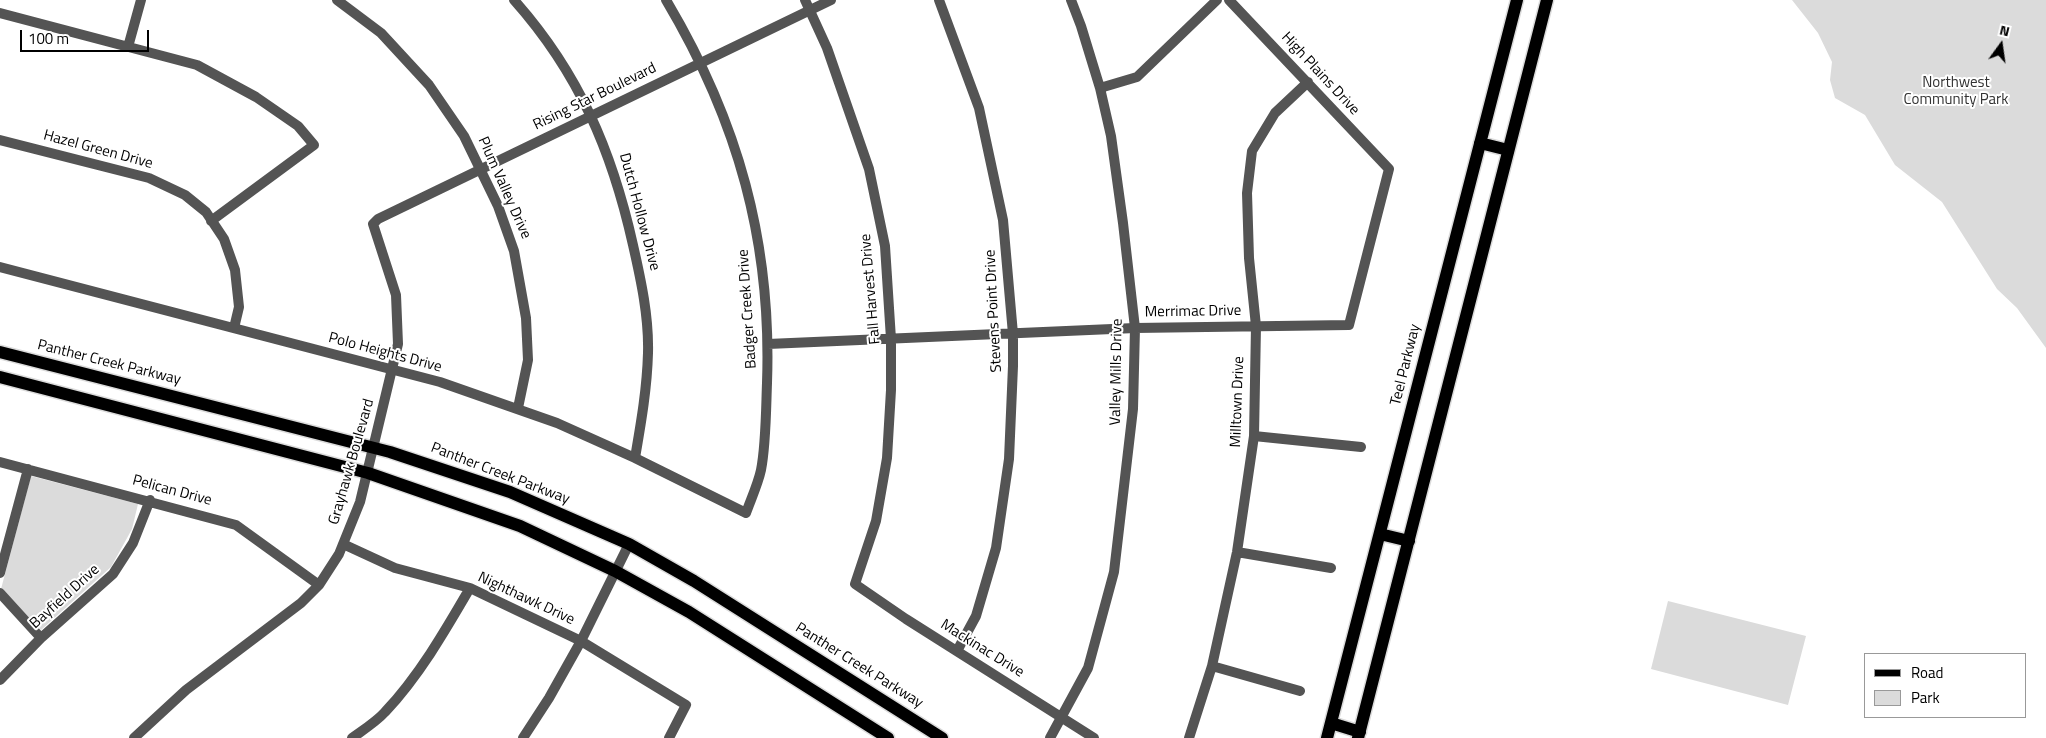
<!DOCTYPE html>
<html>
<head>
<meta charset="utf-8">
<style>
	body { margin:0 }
	#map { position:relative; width:2046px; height:738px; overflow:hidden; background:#fff; font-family:"Titillium Web",sans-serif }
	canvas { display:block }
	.legend { position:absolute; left:1864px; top:653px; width:162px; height:65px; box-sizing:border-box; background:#fff; border:1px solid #999; margin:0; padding:6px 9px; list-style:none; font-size:15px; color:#000 }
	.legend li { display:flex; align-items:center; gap:10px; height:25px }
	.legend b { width:25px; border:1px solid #999 }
	.north { position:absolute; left:1976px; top:20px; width:50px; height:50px; -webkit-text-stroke:4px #fff; paint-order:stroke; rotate:14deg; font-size:14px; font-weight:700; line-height:20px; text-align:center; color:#000 }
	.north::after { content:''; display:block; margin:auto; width:18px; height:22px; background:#000; clip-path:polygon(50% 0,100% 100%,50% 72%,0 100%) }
	.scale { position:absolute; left:20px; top:30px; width:129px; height:22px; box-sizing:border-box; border:2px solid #000; border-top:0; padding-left:6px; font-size:15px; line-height:18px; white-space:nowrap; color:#000; -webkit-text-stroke:4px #fff; paint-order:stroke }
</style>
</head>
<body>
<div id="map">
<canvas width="2046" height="738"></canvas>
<ul class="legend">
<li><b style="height:6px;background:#000"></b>Road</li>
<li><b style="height:14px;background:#dbdbdb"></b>Park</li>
</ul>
<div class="north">N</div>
<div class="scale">100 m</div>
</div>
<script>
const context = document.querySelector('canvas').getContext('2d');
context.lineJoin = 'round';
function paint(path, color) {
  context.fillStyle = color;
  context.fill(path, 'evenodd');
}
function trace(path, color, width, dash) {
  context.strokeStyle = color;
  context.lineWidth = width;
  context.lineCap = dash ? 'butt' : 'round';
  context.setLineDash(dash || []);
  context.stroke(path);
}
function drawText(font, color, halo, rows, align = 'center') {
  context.font = font + ' "Titillium Web",sans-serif';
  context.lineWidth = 4;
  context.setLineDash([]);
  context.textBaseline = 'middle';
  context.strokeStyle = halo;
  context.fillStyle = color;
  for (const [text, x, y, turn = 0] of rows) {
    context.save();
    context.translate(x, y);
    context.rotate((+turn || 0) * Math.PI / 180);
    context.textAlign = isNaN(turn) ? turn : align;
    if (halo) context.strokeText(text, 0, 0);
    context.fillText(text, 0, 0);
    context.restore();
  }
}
paint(new Path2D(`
	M1792,0H2046V348L2017,308L1997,289L1942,202L1895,165L1865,115L1835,98L1830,80L1832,62L1818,33Z
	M31,476L138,504L132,529L111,567L41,630L1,589Z
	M1668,601L1806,636L1788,705L1651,669Z`), '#dbdbdb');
const major = new Path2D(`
	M1480,143L1508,150
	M0,352L390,452L510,492L629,544L694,581L942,738
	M0,377L368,473L520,526L615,571L689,612L888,738
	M1380,534L1409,541
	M1331,723L1360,732
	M1327,738L1517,0
	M1358,738L1547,0`);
trace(major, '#dbdbdb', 15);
trace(new Path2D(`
	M337,0L381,33L429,85L464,136L498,206L514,251L526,318L528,360L518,408
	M514,0C579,73 612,151 633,245C641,280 649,317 648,353C647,389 641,423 635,458
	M805,0L827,48L869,169L885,246L891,339V390L887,458L876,521L855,584L906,619L1094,738
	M939,0L979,108L1003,220L1013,334V366L1009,459L996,548L976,616L957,651
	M0,13L197,65L256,97L298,126L314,145L211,221
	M128,47L141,0
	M1100,88L1137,77L1217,0
	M0,140L149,178L185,195L206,212L224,239L235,270L239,307L234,328
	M0,267L440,382L557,423L635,458L746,513C751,499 758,484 761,470C766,445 766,409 767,383C772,242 738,121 666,0
	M768,344L1135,328L1349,325L1389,169L1229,0
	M1254,436L1361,447
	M0,462L236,525L319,585
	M343,544L395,568L470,588L581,641L686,705L669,738
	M1237,552L1331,568
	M0,573L28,469
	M0,593L41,638
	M1212,666L1300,691
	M0,680L41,638L113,574L133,543L150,500
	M134,738L186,690L301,603L319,585L339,554L360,502L398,344L396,295L373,224L378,219L831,0
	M352,738C363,730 376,722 385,712C419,676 445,631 470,588
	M523,738L549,698L581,641L629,544
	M1050,738L1088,668L1114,572L1133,409L1135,328L1123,223L1111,136L1100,88L1081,26L1071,0
	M1189,738L1212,666L1237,552L1254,436L1256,326L1249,258L1247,193L1252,151L1275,113L1308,82`), '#545454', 10);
trace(major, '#000', 12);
drawText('15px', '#000', '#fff', [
	["High Plains Drive",1320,74,47],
	["Rising Star Boulevard",595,97,-26],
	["Hazel Green Drive",98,150,15],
	["Plum Valley Drive",504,188,66],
	["Dutch Hollow Drive",639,212,75],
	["Fall Harvest Drive",871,289,-95],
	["Badger Creek Drive",748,309,-94],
	["Stevens Point Drive",994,311,-93],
	["Merrimac Drive",1193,312,-1],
	["Polo Heights Drive",385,353,15],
	["Panther Creek Parkway",109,363,14],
	["Teel Parkway",1406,365,-76],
	["Valley Mills Drive",1117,372,-89],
	["Milltown Drive",1238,402,-88],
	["Grayhawk Boulevard",352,462,-74],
	["Panther Creek Parkway",500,474,21],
	["Pelican Drive",172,491,15],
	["Bayfield Drive",65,597,-42],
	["Nighthawk Drive",526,599,25],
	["Mackinac Drive",982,649,32],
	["Panther Creek Parkway",859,666,32]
]);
drawText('15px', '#323232', '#fff', [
	["Northwest",1956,83],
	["Community Park",1956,100]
]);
</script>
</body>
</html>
